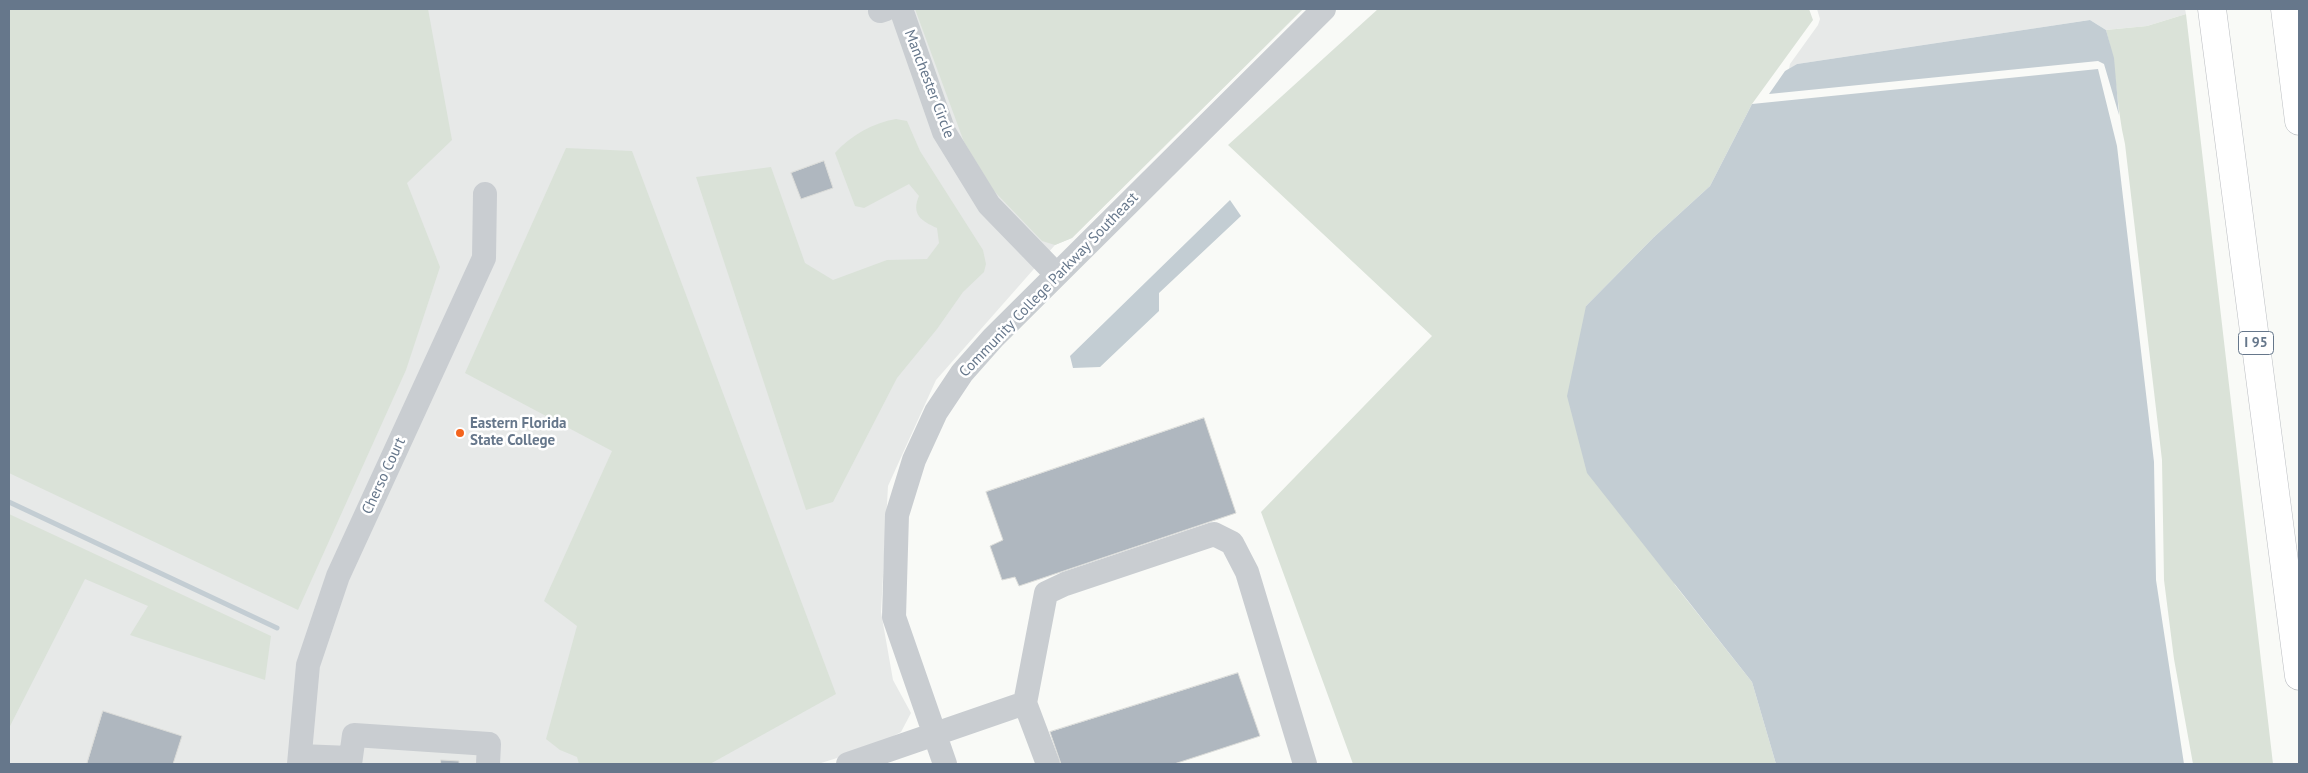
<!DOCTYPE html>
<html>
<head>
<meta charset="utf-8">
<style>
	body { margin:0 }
	#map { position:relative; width:2308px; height:773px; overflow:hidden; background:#f9faf7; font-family:"PT Sans",sans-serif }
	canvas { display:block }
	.frame { position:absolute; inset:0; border:10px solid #66778b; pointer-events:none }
</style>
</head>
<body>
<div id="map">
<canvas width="2308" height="773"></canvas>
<div class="frame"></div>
</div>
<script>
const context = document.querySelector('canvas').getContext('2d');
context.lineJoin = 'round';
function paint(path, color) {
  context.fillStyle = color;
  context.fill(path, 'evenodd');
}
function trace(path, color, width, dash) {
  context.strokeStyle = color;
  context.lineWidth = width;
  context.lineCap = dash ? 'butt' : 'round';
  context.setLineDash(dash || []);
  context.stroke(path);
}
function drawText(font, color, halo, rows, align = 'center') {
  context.font = font + ' "PT Sans",sans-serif';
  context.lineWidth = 5;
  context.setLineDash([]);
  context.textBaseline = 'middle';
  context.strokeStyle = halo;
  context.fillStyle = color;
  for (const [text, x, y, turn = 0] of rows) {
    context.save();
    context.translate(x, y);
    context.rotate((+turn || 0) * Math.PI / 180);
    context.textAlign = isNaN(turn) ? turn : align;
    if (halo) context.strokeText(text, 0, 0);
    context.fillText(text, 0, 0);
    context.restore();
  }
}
paint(new Path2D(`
	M9,9H1303L1072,238L1055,245L936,380L888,486L881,612L893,680L911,713L901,732L875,746L818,764H9Z
	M1817,9H2185L2186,14L2147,26L2106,30L2090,20L1797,64L1789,69L1790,64L1818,25L1820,19Z`), '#e7e9e8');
paint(new Path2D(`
	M9,9H428L452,140L407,183L440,267L406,370L298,610L9,473Z
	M915,9H1303L1072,238L1055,245L1042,241L994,191L964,142Z
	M1378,9H1809L1813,20L1752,104L1710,186L1654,237L1586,306L1675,585L1752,682L1776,764H1353L1261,512L1432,336L1228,145Z
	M2186,14L2273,764H2193L2174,659L2164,580L2162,460L2125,144C2116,106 2117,67 2106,30L2147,26Z
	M896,119L907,121L920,151L983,250L986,264L984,272L963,292L937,329L897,378L833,502L806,510L696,177L771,167L805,263L833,280L887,260L927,259L939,243L937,228C921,221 911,214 919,196L909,184L864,208L855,206L835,153C851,135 873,123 896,119Z
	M566,148L632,151L836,694L710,764H579L577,757L560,750L546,739L577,626L544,601L612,451L465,373Z
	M9,514L271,636L265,680L130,635L148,606L85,579L9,728Z`), '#dae2d8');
paint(new Path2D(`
	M2090,20L2106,30L2114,58L2119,115L2104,64L2098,61L1769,94L1785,71L1797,64Z
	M2098,69L2117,146L2154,462L2156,580L2184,764H1776L1752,682L1587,473L1567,396L1586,306L1654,237L1710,186L1752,104Z
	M1230,200L1241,216L1159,293V311L1100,367L1073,368L1070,356Z`), '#c3cdd3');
trace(new Path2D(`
	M9,502L277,628`), '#c3cdd3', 5);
const building = new Path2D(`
	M824,161L833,188L801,199L791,173Z
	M1204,418L1236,513L1019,586L1015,577L1002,580L990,546L1003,540L986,492Z
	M1238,673L1260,736L1174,764H1061L1050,732Z
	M103,711L182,736L173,764H87Z
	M441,760L459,761V764H441Z`);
paint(building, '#afb7bf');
trace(building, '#dbdcd9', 1);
const highway = new Path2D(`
	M2212,9L2299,676
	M2285,9L2299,121`);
trace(highway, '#bbbec2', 29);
trace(new Path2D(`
	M901,9L944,132L989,205L1056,274
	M880,11L886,9
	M300,756L350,758
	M299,764L308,665L338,576L484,258L485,194
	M350,764L354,735L489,744L488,764
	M848,764L1025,703
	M945,764L894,617L897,515L914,460L936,412L962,373L993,338L1324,9
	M1048,764L1025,703L1046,593L1065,584L1214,534L1232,543L1247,572L1305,764`), '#c9cdd1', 24);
trace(highway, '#fff', 28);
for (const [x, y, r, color] of [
	[460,433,5,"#f4641d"]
]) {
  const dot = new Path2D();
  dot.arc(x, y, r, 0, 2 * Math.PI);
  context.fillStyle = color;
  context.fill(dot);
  trace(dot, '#fff', 2);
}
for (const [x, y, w] of [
	[2256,343,35]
]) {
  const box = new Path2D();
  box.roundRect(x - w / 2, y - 11.5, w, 23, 4);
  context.fillStyle = '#fff';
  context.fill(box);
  trace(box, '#66778b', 1);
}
drawText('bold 14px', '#66778b', null, [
	["I 95",2256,343]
]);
drawText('15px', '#66778b', '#fff', [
	["Manchester Circle",929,84,69],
	["Community College Parkway Southeast",1049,285,-46],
	["Cherso Court",384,476,-65]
]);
drawText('bold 15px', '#66778b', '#fff', [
	["Eastern Florida",470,424],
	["State College",470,441]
], 'left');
</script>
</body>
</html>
